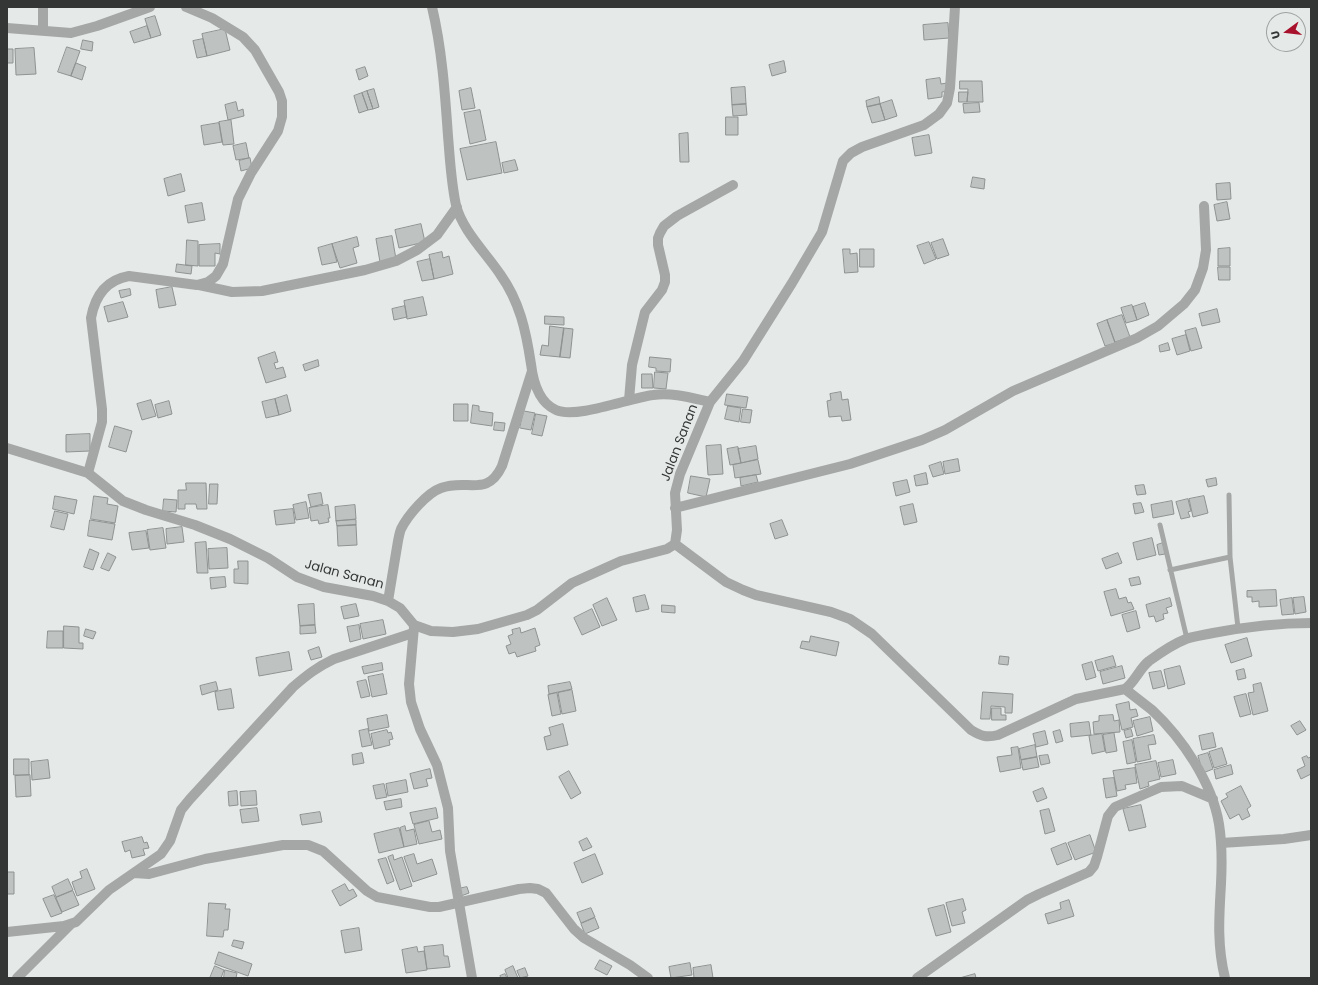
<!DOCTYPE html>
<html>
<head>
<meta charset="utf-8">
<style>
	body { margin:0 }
	#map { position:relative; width:1318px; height:985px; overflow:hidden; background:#e5eae8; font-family:Poppins,sans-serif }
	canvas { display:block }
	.frame { position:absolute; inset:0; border:8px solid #343635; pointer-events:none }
	.north { position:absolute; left:1266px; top:12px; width:40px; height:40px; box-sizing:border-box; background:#e5eae8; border:1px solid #9ea2a0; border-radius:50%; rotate:255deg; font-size:11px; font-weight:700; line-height:16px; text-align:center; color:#343635 }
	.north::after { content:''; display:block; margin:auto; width:14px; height:18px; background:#a8112b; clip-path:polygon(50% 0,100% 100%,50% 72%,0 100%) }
</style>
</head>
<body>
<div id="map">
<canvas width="1318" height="985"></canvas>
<div class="frame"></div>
<div class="north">U</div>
</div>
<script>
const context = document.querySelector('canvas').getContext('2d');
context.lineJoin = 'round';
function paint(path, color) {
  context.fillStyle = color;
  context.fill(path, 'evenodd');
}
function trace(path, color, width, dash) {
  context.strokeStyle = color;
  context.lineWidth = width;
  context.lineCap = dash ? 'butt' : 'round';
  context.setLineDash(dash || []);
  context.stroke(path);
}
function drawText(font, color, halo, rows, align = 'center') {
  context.font = font + ' Poppins,sans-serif';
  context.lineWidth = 3;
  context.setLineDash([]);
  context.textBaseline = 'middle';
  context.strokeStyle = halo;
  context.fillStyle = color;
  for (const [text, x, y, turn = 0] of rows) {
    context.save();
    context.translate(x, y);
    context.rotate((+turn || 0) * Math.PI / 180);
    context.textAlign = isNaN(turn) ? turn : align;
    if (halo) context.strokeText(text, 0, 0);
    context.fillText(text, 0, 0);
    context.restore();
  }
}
const building = new Path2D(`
	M155,16L161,35L151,38L145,19Z
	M948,23L949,38L924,40L923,25Z
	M147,26L151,38L134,43L130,32Z
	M225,29L230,50L207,56L202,34Z
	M203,39L207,56L197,58L193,41Z
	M83,40L93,42L92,51L81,49Z
	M67,47L80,51L71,76L58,72Z
	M34,48L36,74L16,75L15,49Z
	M7,49H13V63H7Z
	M784,61L786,72L772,76L769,65Z
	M76,63L86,67L82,80L71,76Z
	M365,67L368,76L359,80L356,70Z
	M940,78L941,84L947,83L948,91L942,92V97L928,99L926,80Z
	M960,81H982L983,102H967L968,89H960Z
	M745,87L746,104L732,105L731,88Z
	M471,88L475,108L462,110L459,91Z
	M374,89L379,107L373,109L367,91Z
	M367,91L373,109L368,110L362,93Z
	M959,92H968L967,102H959Z
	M362,93L368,110L359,113L354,96Z
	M879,97L880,104L867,107L866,101Z
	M892,100L897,116L885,120L880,104Z
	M236,102L238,111L243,109L244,116L228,120L225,105Z
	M979,103L980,112L964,113L963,104Z
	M746,104L747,115L733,116L732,105Z
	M880,104L885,120L872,123L867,107Z
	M480,110L486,140L470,144L464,113Z
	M726,117H738V135H726Z
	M231,120L234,144L223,145L219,122Z
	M219,123L222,142L204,145L201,126Z
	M688,133L689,162H680L679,134Z
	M929,135L932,153L915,156L912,138Z
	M496,142L502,173L467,180L460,149Z
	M246,143L249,158L236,160L233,146Z
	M250,158L252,168L241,171L239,161Z
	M515,160L518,170L504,173L502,163Z
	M181,174L185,191L168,196L164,179Z
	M973,177L985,179L984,189L971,187Z
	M1230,183L1231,199L1217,200L1216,184Z
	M1227,202L1230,219L1217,221L1214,205Z
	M202,203L205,220L188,223L185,206Z
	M421,224L425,242L399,248L395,230Z
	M392,236L396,259L380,262L376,239Z
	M357,237L359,246L353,248L357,263L340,268L332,244Z
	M943,239L949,255L937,259L931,243Z
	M187,240L198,241V266L186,265Z
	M929,242L936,259L924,264L917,246Z
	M220,244V254L215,253V266H199V245Z
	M332,244L337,262L322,265L318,248Z
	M1230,248V266H1218V249Z
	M843,249H850V254L857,253L858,272L845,273Z
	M860,249H874V267H860Z
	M442,252L443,258L449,256L453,274L434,279L429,255Z
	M430,259L434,279L422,281L417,262Z
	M177,264L192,266L191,274L176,272Z
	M1218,267H1230V280H1219Z
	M172,287L176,305L159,308L156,290Z
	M130,289L131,295L121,298L119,291Z
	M423,297L427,315L407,319L404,301Z
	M123,302L128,317L108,322L104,307Z
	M1145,303L1149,315L1137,320L1133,307Z
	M1132,305L1137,320L1126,323L1121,308Z
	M405,306L407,317L394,320L392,309Z
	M1217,309L1220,322L1202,326L1199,314Z
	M1122,315L1130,337L1115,342L1107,320Z
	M545,316L564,317V325L545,324Z
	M1107,320L1115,343L1105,346L1097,324Z
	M550,326L564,328L560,357L540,355L542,345L548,346Z
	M564,328L573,329L570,358L560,357Z
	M1196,328L1202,348L1191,351L1185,331Z
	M1186,335L1190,351L1177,355L1172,339Z
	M1168,343L1170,350L1160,352L1159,346Z
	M275,352L278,362L274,363L276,369L283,367L286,377L266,383L258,358Z
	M650,357L671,359L670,372L656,371V368L649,367Z
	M318,360L319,366L305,371L303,365Z
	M655,372L668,373L666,389L654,388Z
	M642,374H652L653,388H642Z
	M841,392L842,400L848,399L851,420L842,421L841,416L829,417L827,401L831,400L830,394Z
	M727,394L748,397L746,408L725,405Z
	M287,395L291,411L279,415L275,399Z
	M275,399L279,415L266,418L262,402Z
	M151,400L156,416L142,420L137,404Z
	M169,401L172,414L158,418L155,405Z
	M454,404H468V421H454Z
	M473,405L479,406V411L493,413L492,426L471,423Z
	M728,406L741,408L739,422L725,419Z
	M743,409L752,410L750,423L741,422Z
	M524,411L535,413L531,430L520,428Z
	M536,414L547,416L542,436L532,434Z
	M495,422L505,423L504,431L494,430Z
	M115,426L132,431L126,452L109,447Z
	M90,434V451L66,452V435Z
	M721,445L723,474L708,475L706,446Z
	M756,446L758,459L741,463L738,449Z
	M738,447L741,463L730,465L727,449Z
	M958,459L960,471L945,474L943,462Z
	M758,460L761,474L735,478L733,465Z
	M941,462L944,474L933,477L929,466Z
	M926,473L928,484L916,486L914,476Z
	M756,475L758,482L741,486L740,478Z
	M691,476L710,479L706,497L688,493Z
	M1216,478L1217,485L1208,487L1206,480Z
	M907,480L910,492L896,496L893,483Z
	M186,483H206L207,509H197L196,504H185V509H178V490H186Z
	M210,484H218L217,504H209Z
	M1144,485L1146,494L1137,495L1135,486Z
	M321,493L323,504L311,507L308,495Z
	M55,496L77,500L74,514L53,509Z
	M94,496L108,498L107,504L118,506L115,523L91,519Z
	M1204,496L1208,513L1193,517L1189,499Z
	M164,499L177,500L176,512L163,511Z
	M1188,499L1191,511L1188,512L1190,517L1181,519L1176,502Z
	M1172,501L1174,514L1153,518L1151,505Z
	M306,502L309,518L296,520L293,505Z
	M1141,503L1144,512L1135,514L1133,504Z
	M913,504L917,522L904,525L900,507Z
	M328,505L330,518H328L329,522L319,524L318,520L311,521L309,508Z
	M355,505L356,519L336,521L335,507Z
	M293,509L295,523L276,525L274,511Z
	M55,511L68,514L64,530L51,527Z
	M90,520L115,524L112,540L88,536Z
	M356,520V525L337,526L336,521Z
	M782,520L788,535L775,539L770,524Z
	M356,525L357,545L338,546L337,526Z
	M182,527L184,542L167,544L166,529Z
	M163,528L166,548L150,550L147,530Z
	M146,531L149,548L132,550L129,533Z
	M1152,538L1156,555L1137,560L1133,543Z
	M206,542L208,573H197L195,543Z
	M1163,543L1165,554L1159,555L1157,545Z
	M227,548L228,568L209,569L208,549Z
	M90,549L99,553L93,570L84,567Z
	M108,553L116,557L109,571L101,568Z
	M1118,553L1122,563L1106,569L1102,559Z
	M238,561H248V584L234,583V569H238Z
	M225,577L226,587L211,589L210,578Z
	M1139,577L1141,584L1131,586L1129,579Z
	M1116,589L1119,599L1126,597L1128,603L1131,602L1134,609L1111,616L1104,592Z
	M1276,590L1277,606L1259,607V601L1252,602V597H1247V591Z
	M645,595L649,609L636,612L633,598Z
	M1304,597L1306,612L1295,614L1293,598Z
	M607,598L617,620L602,626L593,605Z
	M1170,598L1172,606L1166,608L1168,613L1163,614L1164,619L1156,622L1154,616L1149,617L1146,605Z
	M1292,598L1294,614L1282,615L1280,600Z
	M314,604L315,625L300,626L298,605Z
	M356,604L359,616L344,619L341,607Z
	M662,605L675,606V613L662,612Z
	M592,609L600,627L582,635L574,618Z
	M1136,611L1140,628L1127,632L1122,615Z
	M383,620L386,634L363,639L360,624Z
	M315,625L316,633L300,634V626Z
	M359,625L361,639L350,642L347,627Z
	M64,626L79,627V643H83V649L64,648Z
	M520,628L521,633L535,628L540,645L535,647L536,651L517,657L515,652L509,654L506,646L511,644L508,636L513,634L512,630Z
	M86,629L96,632L93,639L84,636Z
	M48,631H63V648H47Z
	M811,636L839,642L836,656L800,648L802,641L809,642Z
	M1247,638L1252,656L1231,663L1225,645Z
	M319,647L322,657L311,660L308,651Z
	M289,652L292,670L259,676L256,658Z
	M1000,656L1009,657L1008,665L999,664Z
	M1113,656L1116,666L1098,671L1095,661Z
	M1092,662L1096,677L1086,680L1082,665Z
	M382,663L383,670L364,674L362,667Z
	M1122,666L1125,678L1103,684L1100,672Z
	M1180,666L1185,684L1168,689L1164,670Z
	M1244,669L1246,678L1238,680L1236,671Z
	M1161,671L1165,686L1153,689L1149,673Z
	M383,674L387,694L372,697L368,677Z
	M366,680L370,696L361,698L357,682Z
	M216,682L218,690L202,695L200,686Z
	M570,682L572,689L549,694L548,686Z
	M1261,683L1268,711L1253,715L1248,693L1254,692L1253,685Z
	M231,689L234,708L218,710L215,692Z
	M572,690L576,711L562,714L558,693Z
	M983,692L1013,694L1012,713H1005V707L991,706L990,719H981Z
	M557,693L561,714L552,716L548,695Z
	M1246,694L1251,714L1240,717L1234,697Z
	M1129,702L1130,710L1136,709L1138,716L1131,718L1133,727L1122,730L1116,705Z
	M992,708H1001V715H1006V720H992Z
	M387,715L389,727L369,731L367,719Z
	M1113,715L1114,721L1119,720L1120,732L1094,734L1093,722L1099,721V716Z
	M1150,717L1153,731L1137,736L1133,721Z
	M1300,721L1306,730L1297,735L1291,726Z
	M1089,722L1091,735L1071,737L1070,724Z
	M563,724L568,745L547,750L544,737L551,735L549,728Z
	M368,729L372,745L362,747L359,731Z
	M1131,729L1133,736L1126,738L1124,731Z
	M387,730L388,733L391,732L393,739L389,740L390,745L374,749L371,734Z
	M1060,730L1063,741L1056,743L1053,732Z
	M1045,731L1048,744L1036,747L1033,734Z
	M1114,733L1117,751L1106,753L1103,735Z
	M1213,733L1216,747L1202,750L1199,736Z
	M1102,734L1105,751L1092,754L1089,736Z
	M1154,735L1156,744L1148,745L1151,759L1137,762L1133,739Z
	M1132,740L1136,762L1127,764L1123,742Z
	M1035,745L1037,757L1021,760L1019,749Z
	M1018,747L1021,768L1000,772L997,757L1012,755L1011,748Z
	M1222,748L1227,764L1214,768L1209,752Z
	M362,753L364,763L353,765L352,755Z
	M1208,753L1213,769L1203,773L1198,756Z
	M1048,755L1050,763L1041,765L1039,756Z
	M1307,756L1308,758L1311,757V774L1301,779L1297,770L1305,766L1302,758Z
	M1037,757L1039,767L1023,770L1021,760Z
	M14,759H29V775H14Z
	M48,760L50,778L32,780L31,762Z
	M1173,760L1176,774L1161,777L1158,763Z
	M1156,761L1160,779L1148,782L1149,786L1140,789L1135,765Z
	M1231,765L1233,774L1216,779L1214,770Z
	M1135,768L1137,783L1125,785L1126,789L1117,791L1113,771Z
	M430,769L432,778L426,779L428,786L414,789L410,774Z
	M569,771L581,793L571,799L559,777Z
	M30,775L31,796L16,797L15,776Z
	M1114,778L1117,796L1106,798L1103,779Z
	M406,780L408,792L388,796L386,784Z
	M384,784L387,797L376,799L373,786Z
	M1241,786L1251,806L1247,809L1250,816L1242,820L1239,814L1230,819L1221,801L1228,797L1226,794Z
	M1043,788L1047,798L1037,802L1033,792Z
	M237,791L238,805L229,806L228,792Z
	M256,791L257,805L241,806L240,792Z
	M401,799L402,807L386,810L384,802Z
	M1141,805L1146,827L1129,831L1123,809Z
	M257,808L259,821L242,823L240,810Z
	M436,808L438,818L413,824L410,813Z
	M1049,809L1055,831L1045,834L1040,811Z
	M320,812L322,822L302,825L300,815Z
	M429,821L432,832L440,830L442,839L419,844L414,825Z
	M405,826L406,831L414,829L417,844L404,847L400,828Z
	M399,828L404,847L379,853L374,834Z
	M1090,835L1096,852L1075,860L1068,843Z
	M142,837L144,843L147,842L149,848L143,849L145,855L132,858L130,850L125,852L122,842Z
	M587,838L592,847L583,851L579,842Z
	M1066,843L1072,859L1057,865L1051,849Z
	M414,854L417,864L432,859L437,874L413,882L404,857Z
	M595,854L603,874L582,883L574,863Z
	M393,855L394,860L402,857L412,886L400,890L388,857Z
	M386,858L394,881L387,884L378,860Z
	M87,869L95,889L77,896L72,882L82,878L80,872Z
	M7,872H14V894H7Z
	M68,879L73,890L56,897L52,887Z
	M345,884L349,891L353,889L357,896L340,906L332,891Z
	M467,887L469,893L461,896L458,889Z
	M73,891L79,905L62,912L56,898Z
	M54,895L62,913L51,917L43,899Z
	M963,899L966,910L962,912L965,923L952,926L946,903Z
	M1069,900L1074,916L1048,924L1045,914L1061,909L1060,903Z
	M209,903L226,904L225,909H230L228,930H224L223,937L207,936Z
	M944,905L951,932L936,936L928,909Z
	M591,908L595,917L581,923L577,913Z
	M595,918L599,928L585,934L581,924Z
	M359,928L362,950L345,953L341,931Z
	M234,940L244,942L242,949L232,946Z
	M443,945L444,956H448L450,967L427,969L424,947Z
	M417,947L418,952L424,951L427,970L406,973L402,950Z
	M219,952L252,964L248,976L215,964Z
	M600,960L612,966L607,975L595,969Z
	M690,963L692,975L671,978L669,967Z
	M711,965L713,978H694L693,968Z
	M215,966L224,970L221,978H210Z
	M513,966L518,978H508L505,970Z
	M525,968L528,976L520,978L517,971Z
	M225,970L237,973L236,978H224Z
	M505,974L507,978H501L500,976Z
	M975,974L976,978H960Z`);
paint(building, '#bec3c1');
trace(building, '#8e9391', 1);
trace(new Path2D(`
	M1229,495L1230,557L1238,628
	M1160,525L1187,639
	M1170,570L1230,557`), '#a5a7a6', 5);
trace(new Path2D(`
	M432,7C442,49 445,93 448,136C450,159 451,182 456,205C462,230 486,253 500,274C520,302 526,331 531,364C533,381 538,402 556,410C577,419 629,398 653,395C672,392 692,398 710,402
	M7,28L71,33L97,26L150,7
	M43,31V7
	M199,285L232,292L262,291L365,270L396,261L417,250L437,235L457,207
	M629,400L632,365L645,312L662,290L665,282V275L658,245V238L660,233L664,226L677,216L733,185
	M7,448L88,473L123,501L146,510L195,525L230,539L268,558L297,577L324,587L373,596L388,601L400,608L414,625L431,631L453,632L478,629L527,615L537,610L572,583L621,561L667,549L675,544L677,530L675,493L680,474L710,402L743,361L792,283L822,232L843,161L851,153L862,147L924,125L939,114L947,103L950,88L955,7
	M88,473L102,422V409L91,318C95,296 106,280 129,276L197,285L208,282L216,276L223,264L238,199L251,173L278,131L282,117V101L279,92L255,50L243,37L212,18L186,7
	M675,508L850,464L922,440L945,430L1013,391L1137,338L1158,326L1184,304L1195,290L1203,268L1206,250L1204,206
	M675,544L726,582L743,590L756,595L831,612L850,619L872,634L971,730C981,736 986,738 998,735L1076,699L1125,689C1135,682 1139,669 1149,661C1160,653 1173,644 1186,639C1195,636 1204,635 1213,633C1245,627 1278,623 1311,623
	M388,601C391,583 394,565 397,547C398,541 399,534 401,529C408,515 427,493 441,488C467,478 487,498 502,466L532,371
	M414,627L409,684L411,702L420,729L437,765L448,808L450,851L472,978
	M1125,689C1134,696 1143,703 1152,710C1182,738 1212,782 1219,824C1222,843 1222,864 1221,884C1219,917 1217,946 1225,978
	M1221,843L1284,839L1311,835
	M134,873L149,874L205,859L283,845H308L323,851L367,891L377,897L430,907H439L519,889L530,888L538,889L546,893L574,929L584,938L630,965L648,978
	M7,932L64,926L76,922L109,890L161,854L170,841L181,810L190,799L293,687C307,675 317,667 334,659L413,633
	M17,978L71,924
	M917,978L1027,900L1039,894L1089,872L1094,866L1097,857L1108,816L1115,807L1161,787L1182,786L1213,799`), '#a5a7a6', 10);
drawText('13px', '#343635', '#e5eae8', [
	["Jalan Sanan",680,443,-69],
	["Jalan Sanan",344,575,15]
]);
</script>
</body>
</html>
